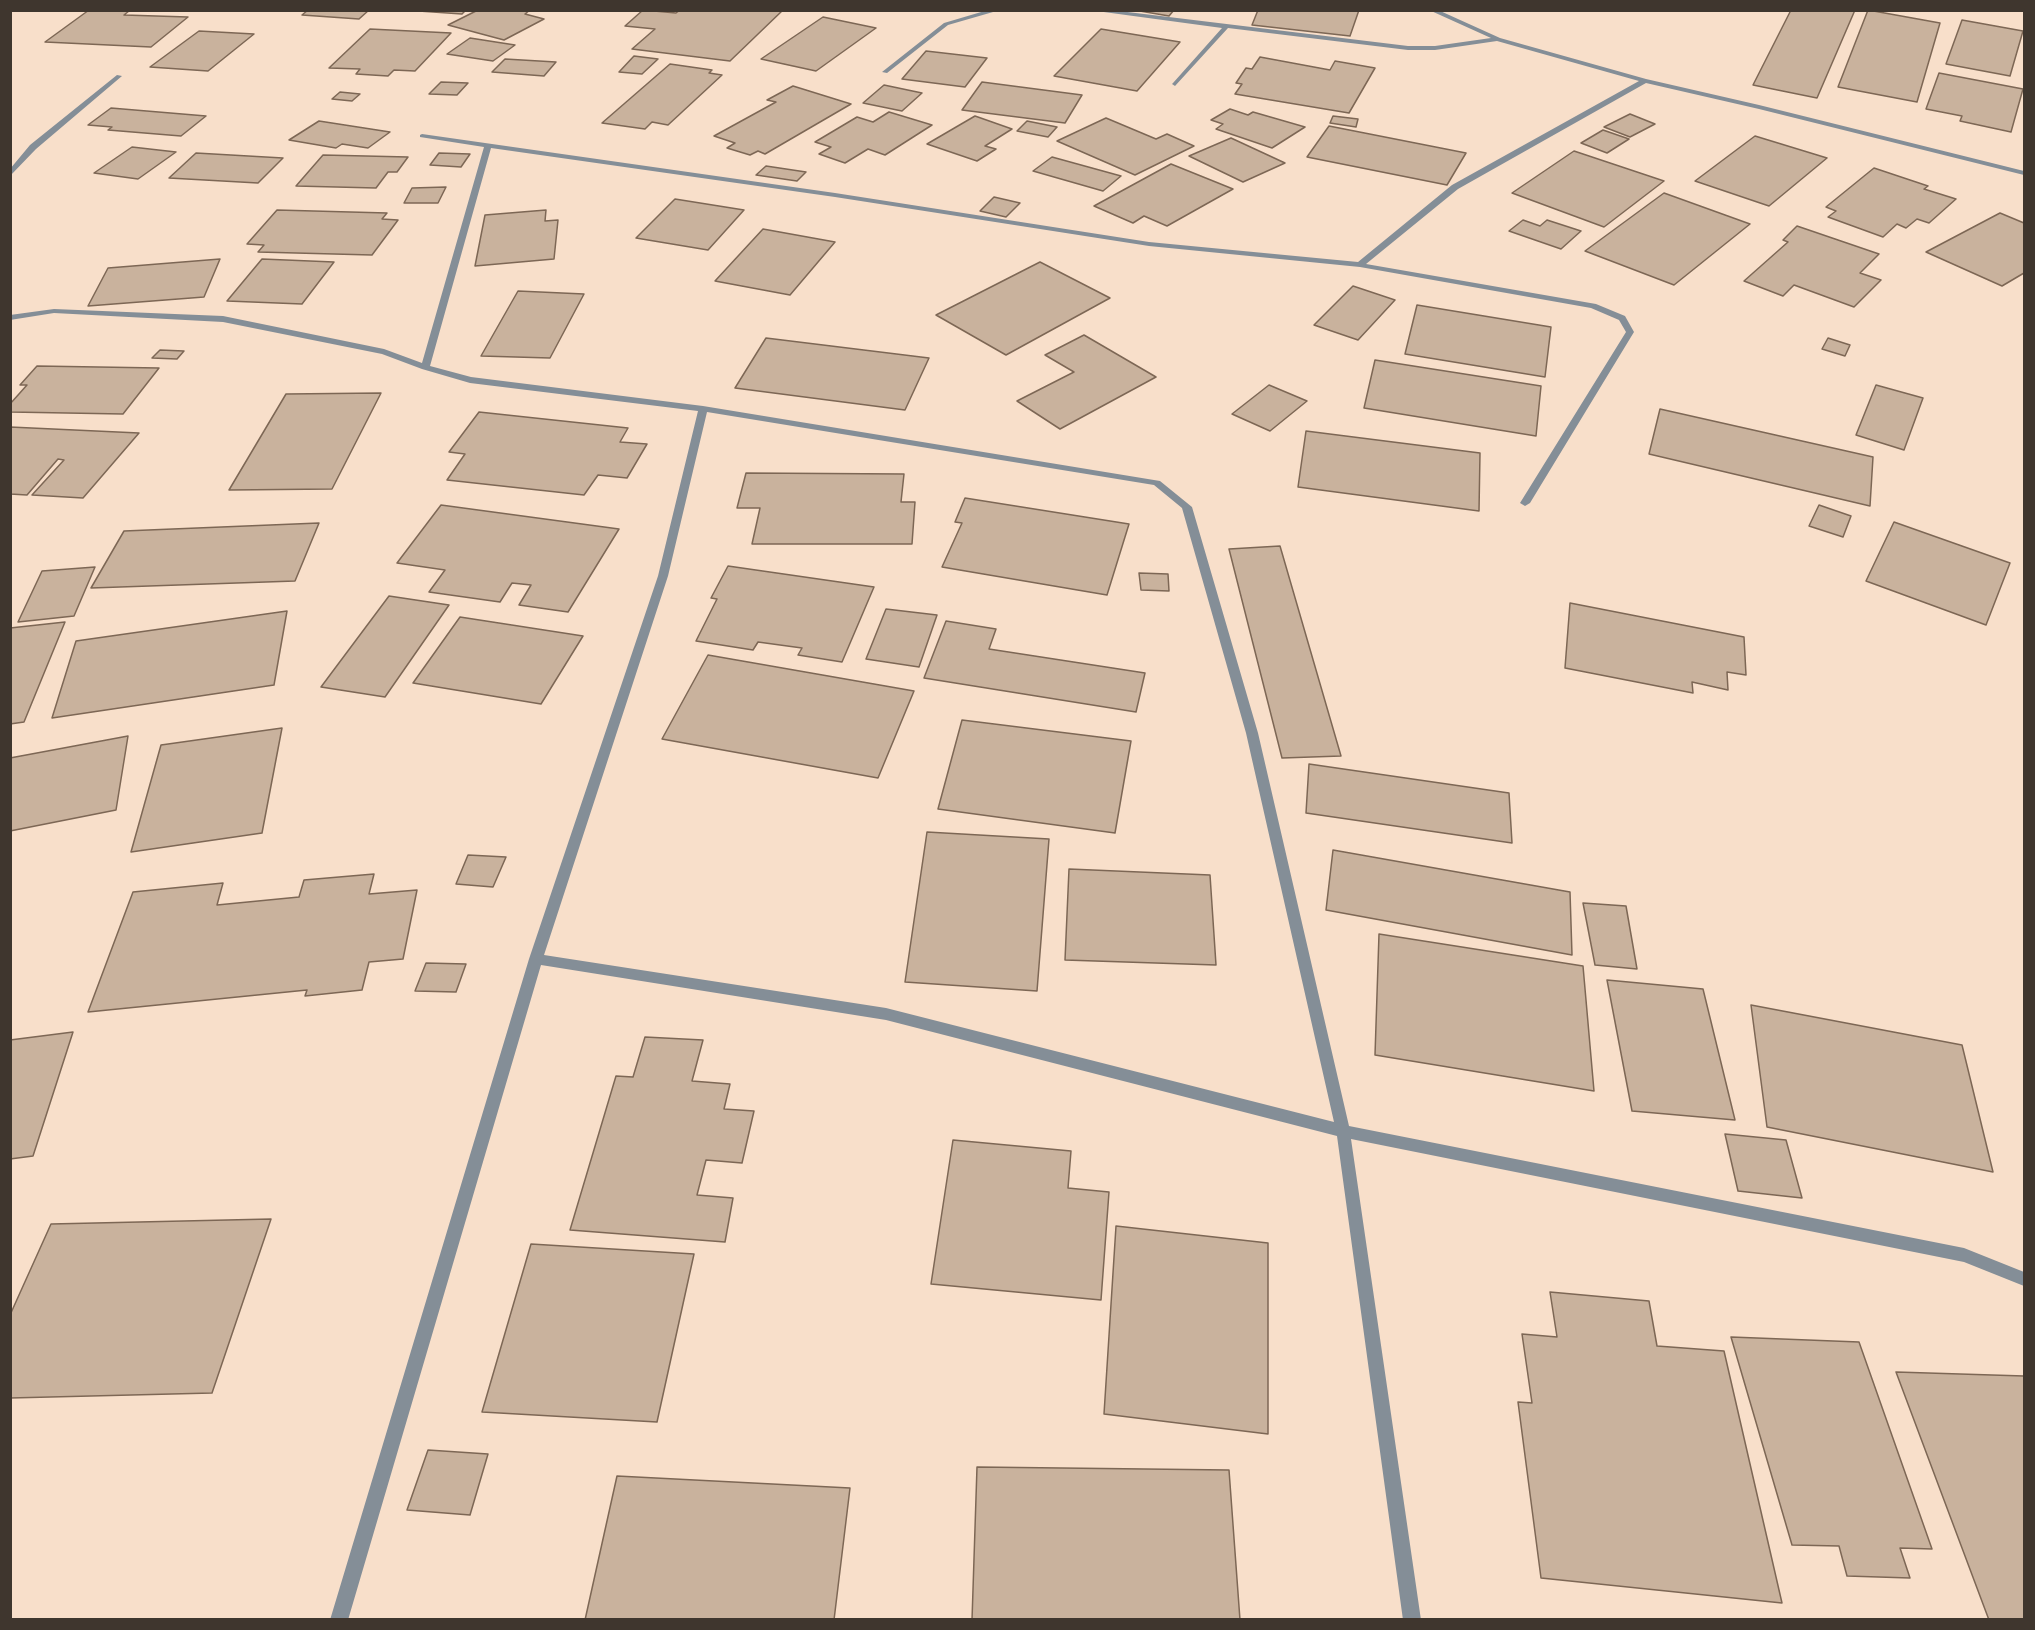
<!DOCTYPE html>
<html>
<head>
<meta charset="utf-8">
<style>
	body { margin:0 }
	#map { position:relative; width:2035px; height:1630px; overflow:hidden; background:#f8dfca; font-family:"Libre Baskerville",serif }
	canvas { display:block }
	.frame { position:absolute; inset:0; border:12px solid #3f362e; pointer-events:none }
</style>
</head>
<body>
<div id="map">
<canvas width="2035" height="1630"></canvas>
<div class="frame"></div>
</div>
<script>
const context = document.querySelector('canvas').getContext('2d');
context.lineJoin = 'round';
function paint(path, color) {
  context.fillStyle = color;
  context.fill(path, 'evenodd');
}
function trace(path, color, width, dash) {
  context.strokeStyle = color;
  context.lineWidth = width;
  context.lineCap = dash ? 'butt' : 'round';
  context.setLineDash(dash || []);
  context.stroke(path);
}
const building = new Path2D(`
	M89,10L129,11L124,15L188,17L151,47L45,42Z
	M308,10H369L359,19L302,15Z
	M404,10H466L462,14Z
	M478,10H530L525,14L544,19L504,40L448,25Z
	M643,10L676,13L680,10H783L730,61L632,49L655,29L625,26Z
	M1134,10H1174L1169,16Z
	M1258,10H1359L1350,36L1252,25Z
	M1791,10H1855L1817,98L1753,85Z
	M1868,10L1940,23L1917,102L1838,87Z
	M823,17L876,28L816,71L761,59Z
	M1962,20L2023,31L2010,76L1946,64Z
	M370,29L451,33L415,71L394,70L388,76L356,74L360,69L329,68Z
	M1101,29L1180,42L1137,91L1054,76Z
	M199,31L254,34L208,71L150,67Z
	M470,38L515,45L493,61L447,54Z
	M926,51L987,58L965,87L902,79Z
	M634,56L658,59L642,74L619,72Z
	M1260,57L1330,70L1335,61L1375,68L1349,113L1235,94L1242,84L1236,83L1246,68L1252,69Z
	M505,59L556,62L544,76L492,72Z
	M670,64L712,70L709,73L722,75L668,125L652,122L645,129L602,123Z
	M1939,73L2023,89L2011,132L1960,121L1962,116L1926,109Z
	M441,82L468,83L457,95L429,94Z
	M982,82L1082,95L1065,123L962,110Z
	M884,85L922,93L902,111L863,103Z
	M793,86L851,104L765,154L758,151L750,155L727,148L735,143L714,136L776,102L767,100Z
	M340,92L360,94L352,101L332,99Z
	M111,108L206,116L181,136L108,130L112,127L88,125Z
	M1230,109L1248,115L1253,112L1305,127L1272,148L1216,129L1223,124L1211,120Z
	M889,112L932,125L885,155L868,149L845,163L819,154L831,147L815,142L857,117L873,122Z
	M1630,114L1655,124L1630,137L1604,127Z
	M975,116L1012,129L985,146L996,149L977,161L927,144Z
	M1333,116L1358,119L1356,127L1330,123Z
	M1106,118L1156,139L1167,134L1194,146L1135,175L1057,141Z
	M319,121L390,132L368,148L342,144L336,148L289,140Z
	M1027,121L1057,127L1048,137L1017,131Z
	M1329,126L1466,153L1447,185L1307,157Z
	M1603,130L1629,139L1607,153L1581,143Z
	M1755,136L1827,158L1769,206L1695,181Z
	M1231,138L1285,163L1243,182L1189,156Z
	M132,147L176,152L138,179L94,173Z
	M1574,151L1664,181L1604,227L1512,193Z
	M196,153L283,158L258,183L169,178Z
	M439,153L470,154L461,167L430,165Z
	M323,155L408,157L397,172H388L376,188L296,186Z
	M1052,157L1121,176L1103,191L1033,171Z
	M1171,164L1233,189L1167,226L1144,216L1133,223L1094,206Z
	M766,166L806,172L797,181L756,175Z
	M1874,168L1928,186L1924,189L1956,199L1929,223L1917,219L1906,228L1897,224L1883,237L1828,217L1836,211L1826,207Z
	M446,187L438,203H404L412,188Z
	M1664,193L1750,224L1674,285L1585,251Z
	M994,197L1020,203L1006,217L980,211Z
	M675,199L744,210L708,250L636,238Z
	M277,210L387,213L382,219L398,220L372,255L258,252L264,245L247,244Z
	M546,210L545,221L558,220L554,259L475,266L485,215Z
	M2000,213L2024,223V273L2002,286L1926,252Z
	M1523,220L1540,226L1547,220L1581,231L1561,249L1509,231Z
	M1797,226L1879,254L1860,273L1881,280L1854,307L1794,285L1783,296L1744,281L1788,242L1783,240Z
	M763,229L835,242L790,295L715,281Z
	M220,259L204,297L88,306L108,268Z
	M262,259L334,262L302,304L227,301Z
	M1040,262L1110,298L1006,355L936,315Z
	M1353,286L1395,300L1358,340L1314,325Z
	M518,291L584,294L550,358L481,356Z
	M1417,305L1551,327L1545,377L1405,354Z
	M1084,335L1156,377L1060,429L1017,401L1074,372L1045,355Z
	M766,338L929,358L905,410L735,388Z
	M1828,338L1850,345L1845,356L1822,349Z
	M160,350L184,351L177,359L152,358Z
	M1375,360L1541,386L1536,436L1364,408Z
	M37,366L159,368L123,414L10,412V404L27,385H20Z
	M1269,385L1307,401L1270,431L1232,414Z
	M1876,385L1923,398L1904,450L1856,435Z
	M381,393L332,489L229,490L286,394Z
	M1660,409L1873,457L1870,506L1649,454Z
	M479,412L628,428L620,442L647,444L627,478L598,475L584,495L447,480L465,454L449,452Z
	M10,427L139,433L83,498L32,495L64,460L58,459L27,495L10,494Z
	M1306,431L1480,453L1479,511L1298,487Z
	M746,473L904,474L901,502H915L912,544H752L760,508H737Z
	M965,498L1129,524L1107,595L942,567L962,523L955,522Z
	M441,505L619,529L568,612L519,605L531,585L512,583L500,602L429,592L445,570L397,563Z
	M1819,505L1851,516L1843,537L1809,526Z
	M1894,522L2010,563L1986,625L1866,581Z
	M319,523L295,581L91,588L124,531Z
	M1280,546L1341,756L1282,758L1229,549Z
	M728,566L874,587L842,662L798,655L802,648L758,642L753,650L696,641L717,599L711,598Z
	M95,567L74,616L18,622L42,571Z
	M1139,573L1168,574L1169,591L1141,590Z
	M389,596L449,605L385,697L321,687Z
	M1570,603L1744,637L1746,675L1727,672L1728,690L1692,682L1693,693L1565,668Z
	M886,609L937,615L919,667L866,659Z
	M287,611L274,685L52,718L76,641Z
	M460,617L583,636L541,704L413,683Z
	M946,621L996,629L989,649L1145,673L1136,712L924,678Z
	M65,622L24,722L10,724V628Z
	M708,655L914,691L878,778L662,739Z
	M962,720L1131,741L1115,833L938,809Z
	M282,728L262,833L131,852L161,745Z
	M128,736L116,810L10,831V758Z
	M1309,764L1509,793L1512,843L1306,813Z
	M927,832L1049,839L1037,991L905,982Z
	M1333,850L1570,892L1572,955L1326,910Z
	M468,855L506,857L493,887L456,884Z
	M1069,869L1210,875L1216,965L1065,960Z
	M374,874L369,894L417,890L403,959L369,962L362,990L305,996L307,990L88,1012L133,892L223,883L217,905L299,897L304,880Z
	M1583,903L1626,906L1637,969L1595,965Z
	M1379,934L1583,966L1594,1091L1375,1055Z
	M426,963L466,964L456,992L415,991Z
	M1607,980L1703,989L1735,1120L1632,1111Z
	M1751,1005L1962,1045L1993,1172L1767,1127Z
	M73,1032L33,1156L10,1159V1040Z
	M645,1037L703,1040L692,1081L730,1084L724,1109L754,1111L742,1163L706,1160L697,1195L733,1198L725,1242L570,1230L616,1076L633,1077Z
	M1725,1134L1786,1140L1802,1198L1738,1191Z
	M953,1140L1071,1151L1068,1188L1109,1192L1101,1300L931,1284Z
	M271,1219L212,1393L10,1398V1315L51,1224Z
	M1116,1226L1268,1243V1434L1104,1414Z
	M531,1244L694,1254L657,1422L482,1412Z
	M1550,1292L1649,1301L1657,1346L1724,1351L1782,1603L1541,1578L1518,1402L1532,1403L1522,1334L1557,1337Z
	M1731,1337L1859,1342L1932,1549L1900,1548L1910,1578L1847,1576L1839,1546L1792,1545Z
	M1896,1372L2024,1376V1620H1989Z
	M428,1450L488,1454L470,1515L407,1510Z
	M977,1467L1229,1470L1240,1620H972Z
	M617,1476L850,1488L834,1620H585Z`);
paint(building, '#c9b29d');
trace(building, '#7d6755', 1.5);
paint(new Path2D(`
	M988,10H1000L948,25L887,73L882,72L944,23Z
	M1089,10H1111L1408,46H1435L1491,38L1429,10H1438L1500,38L1646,79L1759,105L2024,171V175L1759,109L1646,83L1458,189L1366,264L1596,304L1625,316L1634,332L1530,503L1525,506L1520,503L1626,332L1619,320L1591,308L1360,267L1149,246L835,197L491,148L430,366L471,377L703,406L1160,481L1192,507L1258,733L1349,1126L1964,1248L2024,1272V1286L1964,1262L1351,1139L1421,1620H1403L1337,1136L886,1020L541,965L348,1620H330L529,959L658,576L698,411L470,383L422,369L382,354L223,322L54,313L10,320V315L54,309L223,316L384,349L422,363L484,147L420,137V135L422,134L835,193L1149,242L1358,262L1452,185L1639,81L1497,41L1435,50H1408L1228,28L1175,86L1172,84L1173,83L1222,28ZM707,412L1154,485L1182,508L1246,733L1334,1122L886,1008L544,955L668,576Z
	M117,75L122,76L36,149L10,176V169L30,145Z`), '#848e97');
</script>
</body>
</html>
